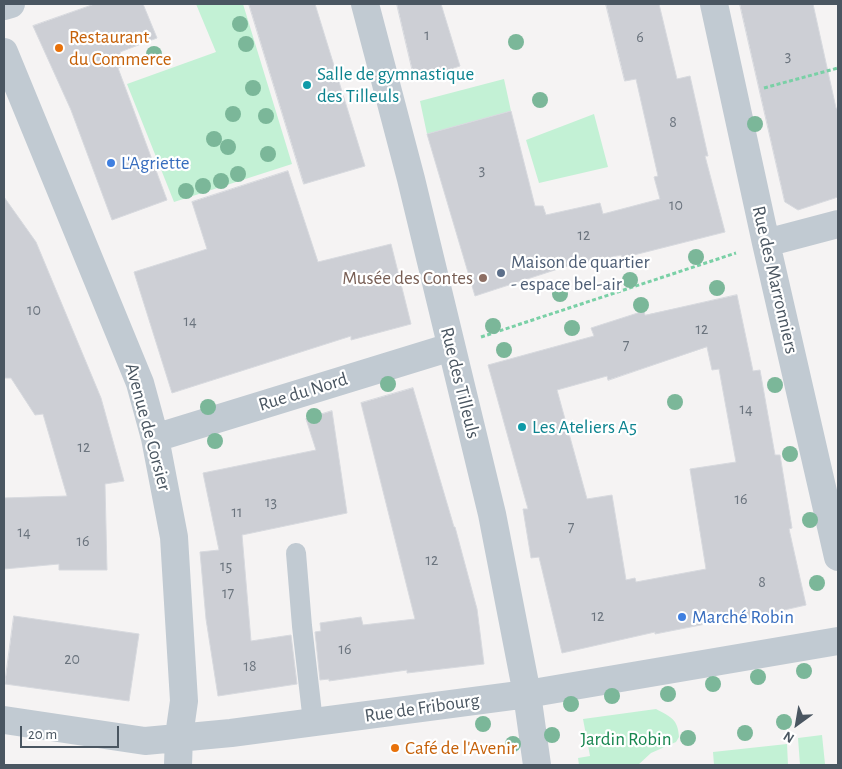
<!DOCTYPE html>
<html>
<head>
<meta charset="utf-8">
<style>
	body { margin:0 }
	#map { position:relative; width:842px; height:769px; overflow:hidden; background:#f5f3f3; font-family:"Alegreya Sans",sans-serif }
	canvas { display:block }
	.frame { position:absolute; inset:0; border:5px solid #4a5661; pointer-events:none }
	.north { position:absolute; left:772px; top:699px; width:50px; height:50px; -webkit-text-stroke:4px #fff; paint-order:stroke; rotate:212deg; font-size:14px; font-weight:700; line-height:20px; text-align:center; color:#4a5661 }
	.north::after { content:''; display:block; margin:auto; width:18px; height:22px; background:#4a5661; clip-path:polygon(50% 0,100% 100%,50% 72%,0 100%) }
	.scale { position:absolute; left:20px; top:726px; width:99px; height:22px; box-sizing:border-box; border:2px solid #4a5661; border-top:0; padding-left:6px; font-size:15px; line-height:18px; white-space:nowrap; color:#4a5661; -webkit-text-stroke:4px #fff; paint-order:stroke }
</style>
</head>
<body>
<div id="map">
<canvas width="842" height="769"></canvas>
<div class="frame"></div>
<div class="north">N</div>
<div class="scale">20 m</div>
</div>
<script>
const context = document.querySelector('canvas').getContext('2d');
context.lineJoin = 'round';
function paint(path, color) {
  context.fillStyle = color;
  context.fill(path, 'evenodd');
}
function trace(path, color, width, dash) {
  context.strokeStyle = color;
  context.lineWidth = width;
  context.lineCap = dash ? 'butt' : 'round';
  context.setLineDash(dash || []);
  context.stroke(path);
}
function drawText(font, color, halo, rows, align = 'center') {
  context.font = font + ' "Alegreya Sans",sans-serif';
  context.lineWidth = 4.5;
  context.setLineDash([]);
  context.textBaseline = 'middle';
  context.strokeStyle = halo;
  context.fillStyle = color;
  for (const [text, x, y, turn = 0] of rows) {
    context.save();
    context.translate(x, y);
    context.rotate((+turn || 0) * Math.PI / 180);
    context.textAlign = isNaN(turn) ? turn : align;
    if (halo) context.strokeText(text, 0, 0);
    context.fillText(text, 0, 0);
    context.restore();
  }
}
paint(new Path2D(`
	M196,4H243L292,164L174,202L127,84L216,52Z
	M504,79L511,111L427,134L420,101Z
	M594,114L608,167L539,183L526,140Z
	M656,709C671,717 678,719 679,737L676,742L651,753L638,765H579L578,758L590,756L583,719Z
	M822,735L825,764L800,765L798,738Z
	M787,744L788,765H714L713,752Z`), '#c3f1d5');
const building = new Path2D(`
	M95,4H143L157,38L120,52L125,65L118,68L167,200L112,220L71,110L33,26Z
	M249,4H315L365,166L304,184Z
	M397,4H441L460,66L415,81Z
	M606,4H659L677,79L690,76L708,156H705L725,232L622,258L621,255L564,267L475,296L427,134L511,111L535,206H543L546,215L600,203L603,214L660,199L654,177L658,176L636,79L625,81Z
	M740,4H813L836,108L838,109V197L798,210L785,202Z
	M288,171L318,262L391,244L411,324L351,340V336L172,393L134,272L207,249L192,202Z
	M4,197L36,242L101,398L124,481L105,484L107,570H59V564L4,569V498L67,496L43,414L35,415L11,378H4Z
	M737,295L753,371L760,370L775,455H780L792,528L789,529L806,605L732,622L731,619L655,634V632L562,653L539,557L531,558L523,509H528L488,365L594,336L591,328L644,311L645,315ZM707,347L712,370L719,369L736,462L690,469L706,569L636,582L635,578L626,580L612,495L587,499L557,390L607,376L608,380Z
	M413,388L454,527H455L477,609L484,664L407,673V670L329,681V679L320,680L315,632L321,631L320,623L361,617L363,625L415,619L361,403Z
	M332,411L347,513L242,535L251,641L291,635L297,684L218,696L206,619L200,552L219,550L203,473L316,450L306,419Z
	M14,616L139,634L129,701L5,684Z`);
paint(building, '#cdcfd5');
trace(building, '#d7d9de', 1);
trace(new Path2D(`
	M764,88L838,68
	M481,337L736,253`), '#7ad0a6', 3, [4, 2.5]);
trace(new Path2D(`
	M296,553L302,626L313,722`), '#c1cad2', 20);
trace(new Path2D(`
	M365,4L411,179L492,514L527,694L537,765
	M714,4L766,243L838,557
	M4,6L11,4
	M4,52L140,383L155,438L174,537L184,701L179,736L178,765
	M766,243L838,224
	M155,438L451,347
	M4,720L145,741L231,733L527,694L838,641`), '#c1cad2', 28);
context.fillStyle = '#7bb799';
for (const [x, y] of [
	[240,24],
	[516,42],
	[246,44],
	[154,54],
	[253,88],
	[540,100],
	[233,114],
	[266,116],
	[755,124],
	[214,139],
	[228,147],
	[268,154],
	[238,174],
	[221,181],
	[203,186],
	[186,191],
	[696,257],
	[630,280],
	[717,288],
	[560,294],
	[641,305],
	[493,326],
	[572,328],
	[504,350],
	[388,384],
	[775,385],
	[675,402],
	[208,407],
	[314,416],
	[215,441],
	[790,454],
	[810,520],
	[817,583],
	[804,671],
	[758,677],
	[713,684],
	[668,694],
	[612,696],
	[571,704],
	[784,722],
	[483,724],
	[745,733],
	[552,735],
	[688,738],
	[513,744]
]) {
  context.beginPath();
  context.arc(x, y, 8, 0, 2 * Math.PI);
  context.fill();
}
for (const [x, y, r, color] of [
	[59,48,5,"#e8710a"],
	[307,85,5,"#0f9aa8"],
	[111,163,5,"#3f7fe0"],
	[501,273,5,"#5c6f8a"],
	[483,278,5,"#8d6e63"],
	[522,427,5,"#0f9aa8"],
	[682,617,5,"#3f7fe0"],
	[395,748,5,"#e8710a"]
]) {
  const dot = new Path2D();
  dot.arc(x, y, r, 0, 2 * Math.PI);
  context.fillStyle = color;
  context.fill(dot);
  trace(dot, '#fff', 2);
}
drawText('16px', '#6b747e', null, [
	["1",427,35],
	["6",640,37],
	["3",788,56],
	["8",673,122],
	["3",482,170],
	["10",676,205],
	["12",584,235],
	["10",34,310],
	["14",190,321],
	["12",702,329],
	["7",626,345],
	["14",746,409],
	["12",84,447],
	["16",741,499],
	["13",271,502],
	["11",237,512],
	["7",571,527],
	["14",24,532],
	["16",83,541],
	["12",432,560],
	["15",226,566],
	["8",762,582],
	["17",228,593],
	["12",598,616],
	["16",345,649],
	["20",72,659],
	["18",250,666]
]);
drawText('19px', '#c56008', '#fff', [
	["Restaurant",69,37],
	["du Commerce",69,59],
	["Café de l'Avenir",405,748]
], 'left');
drawText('19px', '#0d838f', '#fff', [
	["Salle de gymnastique",317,74],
	["des Tilleuls",317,96],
	["Les Ateliers A5",532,427]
], 'left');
drawText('19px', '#366cbe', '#fff', [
	["L'Agriette",121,163],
	["Marché Robin",692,617]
], 'left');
drawText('19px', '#4e5e75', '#fff', [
	["Maison de quartier",511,262],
	["- espace bel-air",511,284]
], 'left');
drawText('19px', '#785e54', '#fff', [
	["Musée des Contes",473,278]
], 'right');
drawText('19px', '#4a5661', '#fff', [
	["Rue des Marronniers",775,280,77],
	["Rue des Tilleuls",460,383,76],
	["Rue du Nord",303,392,-17],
	["Avenue de Corsier",148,427,75],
	["Rue de Fribourg",422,708,-8]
]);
drawText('19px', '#17864f', '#fff', [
	["Jardin Robin",626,739]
]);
</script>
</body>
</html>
